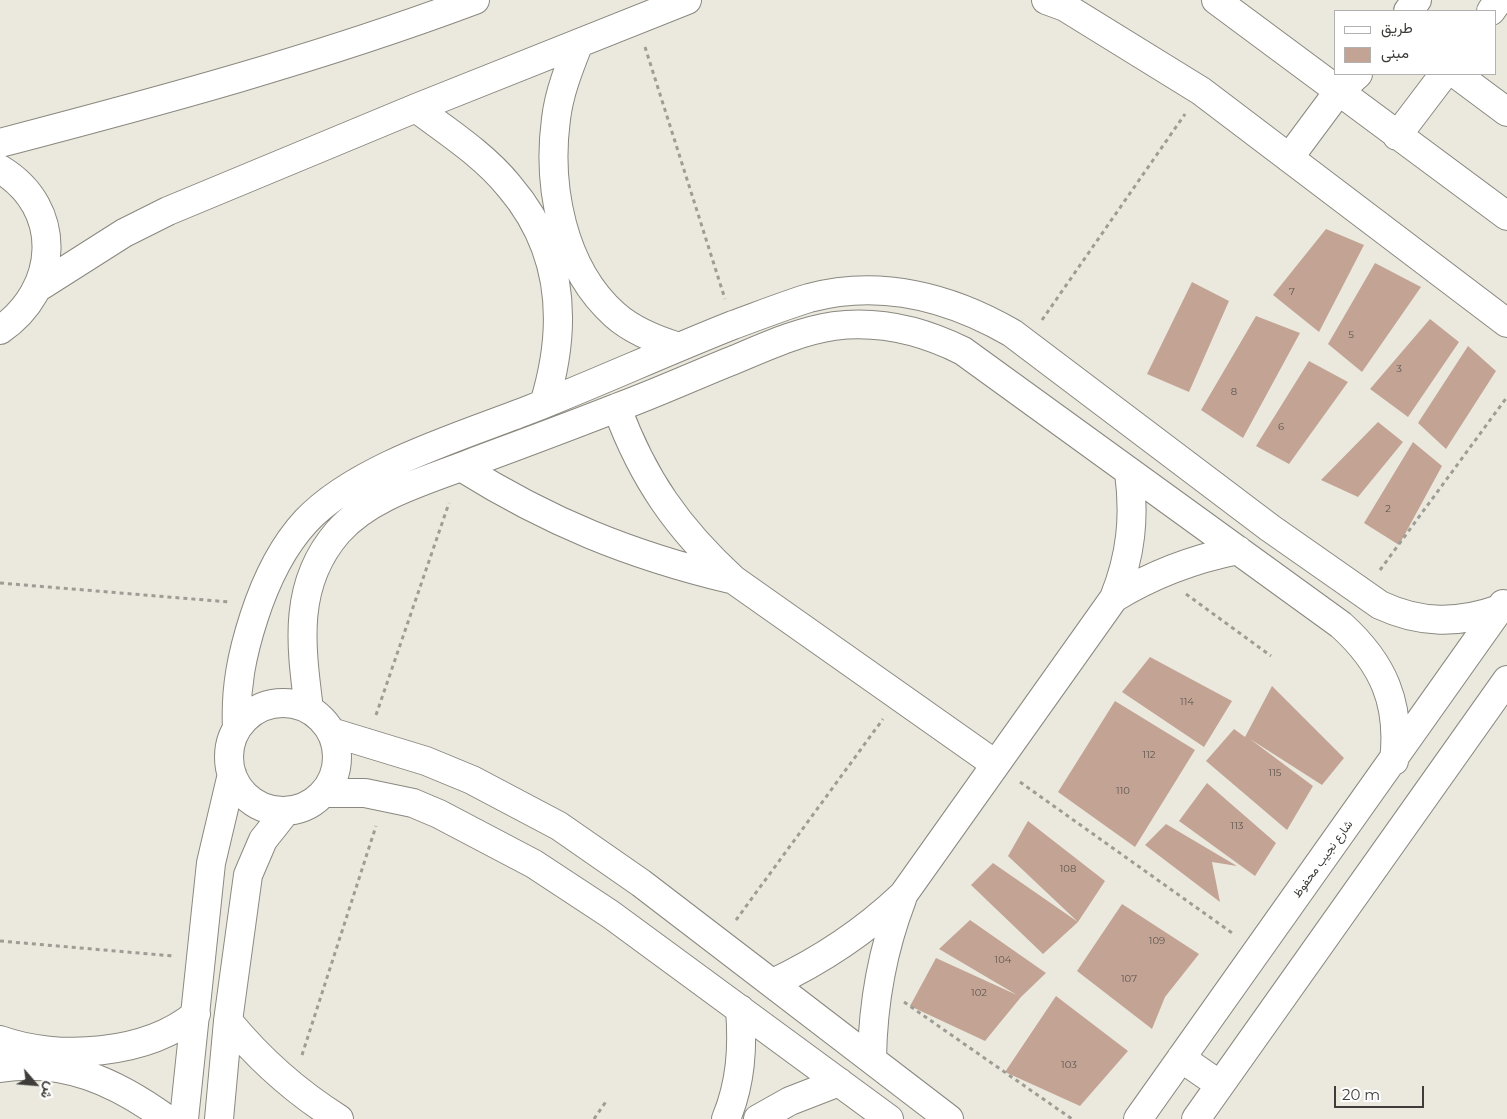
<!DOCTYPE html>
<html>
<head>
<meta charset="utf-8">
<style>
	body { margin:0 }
	#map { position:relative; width:1507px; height:1119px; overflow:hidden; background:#ebe9de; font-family:Montserrat,Vazirmatn,sans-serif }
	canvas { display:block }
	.legend { position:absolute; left:1334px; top:10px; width:162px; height:65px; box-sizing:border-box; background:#fff; border:1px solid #b2b1b0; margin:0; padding:6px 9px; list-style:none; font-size:15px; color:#3e3d39 }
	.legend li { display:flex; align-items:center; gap:10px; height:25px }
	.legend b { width:25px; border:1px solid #b2b1b0 }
	.north { position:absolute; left:10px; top:1059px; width:50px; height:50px; -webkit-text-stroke:4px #fff; paint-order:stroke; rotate:117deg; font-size:14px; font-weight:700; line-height:20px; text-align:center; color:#3e3d39 }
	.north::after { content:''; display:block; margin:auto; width:18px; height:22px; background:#3e3d39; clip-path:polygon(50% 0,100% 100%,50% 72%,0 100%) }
	.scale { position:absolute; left:1334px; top:1086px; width:90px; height:22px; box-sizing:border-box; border:2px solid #3e3d39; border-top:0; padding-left:6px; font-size:15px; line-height:18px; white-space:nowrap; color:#3e3d39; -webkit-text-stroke:4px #fff; paint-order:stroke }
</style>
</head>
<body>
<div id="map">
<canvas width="1507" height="1119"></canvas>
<ul class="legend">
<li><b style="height:6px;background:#fff"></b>طريق</li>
<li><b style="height:14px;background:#c3a494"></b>مبنى</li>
</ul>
<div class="north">ش</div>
<div class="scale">20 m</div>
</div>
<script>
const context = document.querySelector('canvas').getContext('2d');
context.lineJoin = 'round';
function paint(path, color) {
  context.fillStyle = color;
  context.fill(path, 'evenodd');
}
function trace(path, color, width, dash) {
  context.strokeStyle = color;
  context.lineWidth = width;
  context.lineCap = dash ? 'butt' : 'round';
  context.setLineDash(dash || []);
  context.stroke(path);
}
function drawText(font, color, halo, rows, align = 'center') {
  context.font = font + ' Montserrat,Vazirmatn,sans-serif';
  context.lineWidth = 4.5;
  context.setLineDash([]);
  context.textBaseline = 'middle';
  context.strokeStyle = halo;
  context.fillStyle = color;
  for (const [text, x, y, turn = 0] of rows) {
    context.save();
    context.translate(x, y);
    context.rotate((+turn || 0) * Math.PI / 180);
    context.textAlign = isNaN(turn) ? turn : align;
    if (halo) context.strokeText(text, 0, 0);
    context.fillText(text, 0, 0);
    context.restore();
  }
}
paint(new Path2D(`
	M1326,229L1364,245L1319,332L1273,295Z
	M1375,263L1421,287L1362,372L1328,344Z
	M1192,282L1229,301L1189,392L1147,374Z
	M1256,316L1300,333L1243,438L1201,410Z
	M1430,319L1459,342L1408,417L1370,389Z
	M1468,346L1496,371L1446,449L1418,423Z
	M1309,361L1348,382L1289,464L1256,446Z
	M1378,422L1403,442L1358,497L1321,480Z
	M1413,442L1442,466L1399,545L1364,523Z
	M1150,657L1232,701L1204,747L1122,692Z
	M1272,686L1344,758L1322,785L1250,739L1313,786L1287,830L1206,761L1234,729L1245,737Z
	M1115,701L1195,750L1135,847L1058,792Z
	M1207,783L1276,843L1255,876L1179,821Z
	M1028,821L1105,881L1078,922L1008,856Z
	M1166,824L1237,866L1212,862L1220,902L1145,845Z
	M993,863L1078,922L1043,954L971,885Z
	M1122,904L1199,954L1165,997L1152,1029L1077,971Z
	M970,920L1046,973L1021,997L985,1041L910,1006L936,958L1017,995L939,949Z
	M1056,996L1128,1051L1080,1106L1005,1072Z`), '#c3a494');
const minor = new Path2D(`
	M1046,0L1065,7L1201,91L1507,323
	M1216,0L1507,216
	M1408,11L1417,0
	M1491,11L1499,0
	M579,43C569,68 559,93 556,119C547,186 562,268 615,315C633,331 656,340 679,347
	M1456,74L1507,112
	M416,108C448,132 484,155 509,186C564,250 568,326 544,404
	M1397,136L1444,74
	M0,143C161,101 320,58 475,0
	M1289,158L1338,92L1358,74
	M0,169C65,208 59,290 0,330
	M39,287L124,233L168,211L416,108L687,0
	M617,408C643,479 678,529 734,580L995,764
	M461,467C549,522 630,555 730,579
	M1114,598C1153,574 1193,559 1238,550
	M229 757a54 54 0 1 1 108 0a54 54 0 1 1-108 0Z
	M309,709C301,646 292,585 338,532C371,495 426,481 471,463C519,445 568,427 616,408C657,393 696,375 736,359C767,346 800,331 834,326C880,320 923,331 963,351L1341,625C1383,663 1401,703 1394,761
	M237,728C235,688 242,654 254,617C265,583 281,548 306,521C357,467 462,436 531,409C599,382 665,352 733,325C758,316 783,306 809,298C880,279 950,297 1012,333L1270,528L1380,605C1421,624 1458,624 1500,609
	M331,732L426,761L472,780L559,826L641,883L949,1119
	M323,793H365L413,803L439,814L534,864L610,914L889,1119
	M773,983C822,960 864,932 903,895L1114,598C1131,556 1135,517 1129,472
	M228,1021C260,1060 296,1092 339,1119
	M0,1040C58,1061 147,1055 196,1014
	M872,1058C873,1003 882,951 902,899
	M1181,1058L1220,1085
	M0,1068C64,1058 116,1082 167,1119
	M184,1119L211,863L232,774
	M219,1119L228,1021L248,875L263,840L286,811
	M726,1119C741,1083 743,1047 740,1009
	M758,1119L790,1101L839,1082
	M1138,1119L1503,604
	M1196,1119L1507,680`);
trace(minor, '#8a887f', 30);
trace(new Path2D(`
	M645,47L725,299
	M1042,320L1185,114
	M1380,570L1507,397
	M0,583L229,602
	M1186,594L1271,656
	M376,715L449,503
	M1020,782L1235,935
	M736,920L883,719
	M0,941L173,956
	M904,1002L1072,1119
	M302,1055L376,826
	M594,1119L607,1100`), '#9e9d95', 3, [4, 4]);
trace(minor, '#fff', 28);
drawText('10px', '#5f5750', null, [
	["7",1292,292],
	["5",1351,335],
	["3",1399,369],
	["8",1234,392],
	["6",1281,427],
	["2",1388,509],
	["114",1187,702],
	["112",1149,755],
	["115",1275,773],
	["110",1123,791],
	["113",1237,826],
	["108",1068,869],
	["109",1157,941],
	["104",1003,960],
	["107",1129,979],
	["102",979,993],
	["103",1069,1065]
]);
drawText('12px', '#3e3d39', '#fff', [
	["شارع نجيب محفوظ",1323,859,-54]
]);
</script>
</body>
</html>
